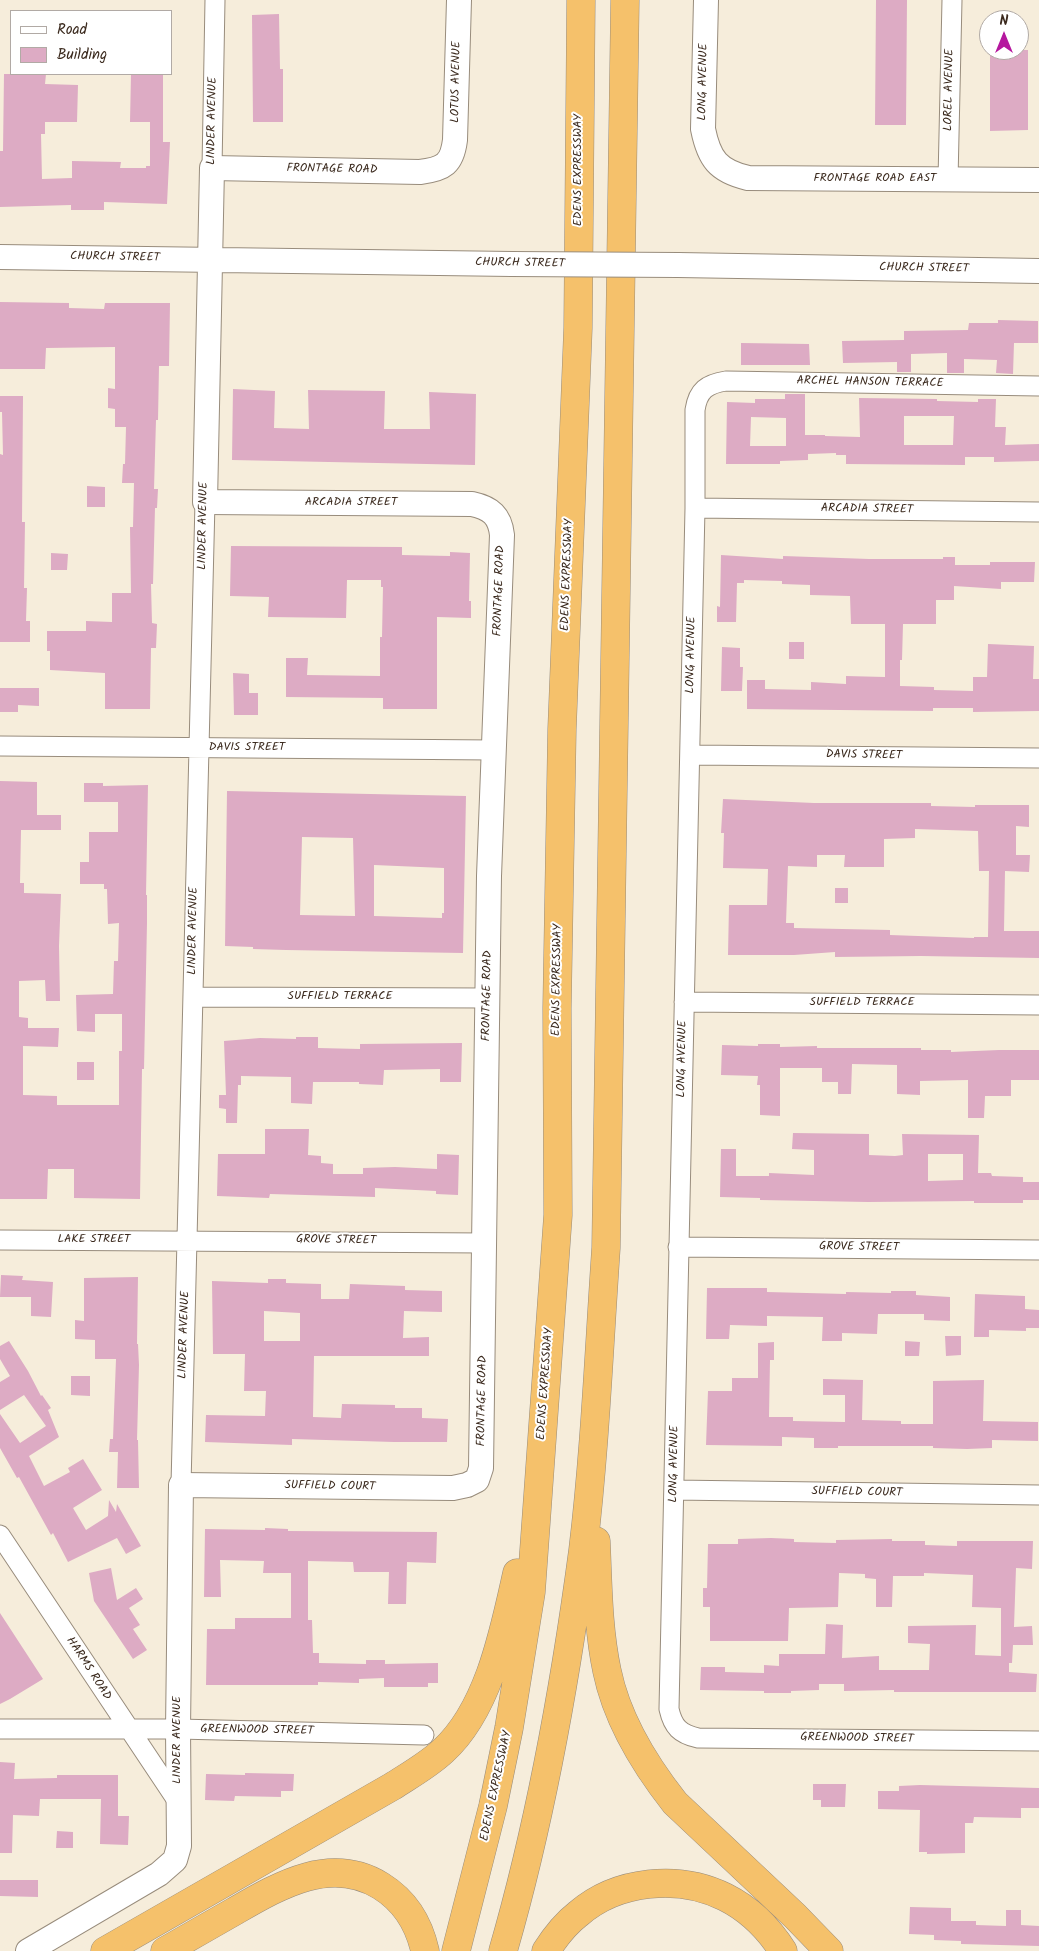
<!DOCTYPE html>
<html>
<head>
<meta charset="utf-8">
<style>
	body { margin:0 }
	#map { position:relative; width:1039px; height:1951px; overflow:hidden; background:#f6eddb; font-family:Kalam,sans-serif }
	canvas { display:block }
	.legend { position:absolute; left:10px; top:10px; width:162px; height:65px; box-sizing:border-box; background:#fff; border:1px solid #b1aaa5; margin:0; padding:6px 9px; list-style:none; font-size:15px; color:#3b2a1e }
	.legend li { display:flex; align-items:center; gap:10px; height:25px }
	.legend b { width:25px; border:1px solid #b1aaa5 }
	.north { position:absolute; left:979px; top:10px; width:50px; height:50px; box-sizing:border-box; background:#fff; border:1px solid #b1aaa5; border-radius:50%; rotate:0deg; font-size:14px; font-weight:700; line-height:20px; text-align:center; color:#3b2a1e }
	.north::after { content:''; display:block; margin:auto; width:18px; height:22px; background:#b5179e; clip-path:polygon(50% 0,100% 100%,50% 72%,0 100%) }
</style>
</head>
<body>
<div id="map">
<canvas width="1039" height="1951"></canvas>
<ul class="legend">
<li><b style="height:6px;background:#fff"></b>Road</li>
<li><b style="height:14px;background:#ddabc4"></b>Building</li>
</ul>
<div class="north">N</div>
</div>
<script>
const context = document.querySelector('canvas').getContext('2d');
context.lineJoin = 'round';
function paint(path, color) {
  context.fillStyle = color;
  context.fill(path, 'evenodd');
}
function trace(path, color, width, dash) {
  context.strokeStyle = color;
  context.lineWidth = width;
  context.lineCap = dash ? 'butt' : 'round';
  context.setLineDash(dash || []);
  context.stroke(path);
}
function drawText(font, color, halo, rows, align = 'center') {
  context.font = font + ' Kalam,sans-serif';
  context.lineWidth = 4;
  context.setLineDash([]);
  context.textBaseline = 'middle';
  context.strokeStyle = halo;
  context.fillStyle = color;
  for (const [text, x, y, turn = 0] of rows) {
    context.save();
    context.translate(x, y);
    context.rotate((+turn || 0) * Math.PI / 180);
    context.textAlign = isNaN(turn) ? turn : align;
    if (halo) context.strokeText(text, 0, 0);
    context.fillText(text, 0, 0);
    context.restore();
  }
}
paint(new Path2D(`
	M876,0H907L906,125H875Z
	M279,14L280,69H283V122H253L252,15Z
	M990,50H1028V130L990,131Z
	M4,74H46L45,84L78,85L77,122H45V134H41L42,179L72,178V161L121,162L120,168H146V166H150V122H130L131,74H163V142H170L167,204L104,202V210H71V205L0,207V151H3Z
	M0,302L69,303V308L104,309L105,303H170L169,366H159L158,420H156L154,489H158L157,508H155L153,584H151L152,623L157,624L156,648H151L150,709H105V673L50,670V651H47V631H86V621L112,622V593H131L130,527H133L134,483H122L123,464H125L126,427H115V409L108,408V388L115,389V347L46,348L45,369H0Z
	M998,320L1038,321V343H1014L1013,374L996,373L997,360L964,359V373H947V353L911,354V372H897V362L843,363L842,341L904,340V331L968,330L969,323H998Z
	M741,343L809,344L810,365H741Z
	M233,389L275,391L274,428L309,429L308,390L385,391L384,429H430L429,392L476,394L475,465L232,460Z
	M785,394H805V435H825V436L860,437L859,398L937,399V401L978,402V399H996L995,427H1006L1005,445L1039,444V461L994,462V457H965V465L846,464V455H836V453L808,454V460L780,461V464H726L727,402L755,403V399H785ZM904,416H954L953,445H904ZM751,417L786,418V446H750Z
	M0,396H23L22,522H25L24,588H27L26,621H30V642H0V454L3,455L2,412H0Z
	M87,486L105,487V507H87Z
	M231,546L402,547V555L450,556V552L470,553L469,601H471V618L437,617V709H383V698L286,697V658H308L307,675L380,676V637H382L383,587H381V580H347L346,618L268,617L269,597L230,596Z
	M51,553L68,554L67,570H51Z
	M721,555L783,559V556L869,559H943V557H955V565H990V562H1035L1034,582H1001V589L954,586V600H936V624H903L902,660H900V686L934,687V690L973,691V677H987L988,644L1034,646L1033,679H1039V711L973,712V708H933V711L747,709V680H765V689L811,690V682L846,684V676L885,677V624H851L850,596L810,595V585L782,584V581L744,580V583H737L736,622H717V606L720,607Z
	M789,642H804V659H789Z
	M722,647L740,648V667H743L742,691H721Z
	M233,673L249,674V693H258V715H234Z
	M0,688H39V706L18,705V712H0Z
	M0,781L37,782V815H61V830H21L20,883H24V893L61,894L59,946L60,1001H46L45,980L19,981V1017L28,1018V1028H59L58,1047L23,1046V1095L57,1096V1105H119V1051H122V1014H95V1032L77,1031L76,995L113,994L114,961H118L119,923L108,924L107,889H104V884H80V862H89V832H118V802H84V783H103V786L148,785L146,895H147V923L144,1069H142L140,1199L74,1198V1169H48L47,1199H0Z
	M227,791L466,796L463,953L286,950L253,949V947L225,946ZM302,837L353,838L355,916L300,915ZM374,865L444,868V913H442V918L374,916Z
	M723,799L814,803H931V806L975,807V805H1029V827L1016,826V855H1030L1029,872L1005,871L1004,931H1039V958L921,956L835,957V952L794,955H728L729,905H767L768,869L723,868L724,833H721ZM915,829L978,831L979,871H989L988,937H974V938L890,935V930L794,928V923H786L788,866L817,867V855H845L844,867H884V839L915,838Z
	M835,888H848V903H835Z
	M296,1037H318V1048L360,1049V1044L462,1043L461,1082H440V1069L384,1070L383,1085L359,1084V1082H313L312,1104L291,1103V1077L241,1076V1085H238L237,1123H226V1109L219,1108V1095H226L224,1041L260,1038L296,1039Z
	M758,1044H780V1047L817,1046V1048H921V1050H951V1052L999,1050H1039V1080H1011V1096H985L984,1118H968V1080L920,1081V1095L897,1094V1065L852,1064L851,1094H838V1082H822V1068H780V1116L760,1115V1085H757L758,1076L721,1075L722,1045L758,1046Z
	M77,1062H94V1080H77Z
	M265,1129H309L308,1155L321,1156V1163L333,1164V1174H363V1168L395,1167L437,1169V1154L459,1155L458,1195L436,1194V1191L375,1188V1197L270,1194L269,1198L217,1196L218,1154H265Z
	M793,1133L869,1134V1155L895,1156L903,1155L902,1134L979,1135L978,1173H991L992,1176L1023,1177V1182H1039V1200H1023V1203H974V1201L868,1202L760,1200V1198L720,1197L721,1149H736V1176H769V1173L814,1175V1150L792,1149ZM928,1154H963V1180L928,1181Z
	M1,1275L23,1276L22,1280L53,1282L51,1317L31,1316V1297H0Z
	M138,1277L137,1344H138L139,1365L137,1440H138L139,1488H117L118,1452H109L110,1439H113L116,1359H95V1340L75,1339V1320L84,1321V1278Z
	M268,1279H286V1283L321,1284V1299H349L350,1284L405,1286V1290L442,1291V1312L404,1311L403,1338L429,1337V1356H314L313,1417L341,1418L342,1404L395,1405V1408H422V1418L448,1419L447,1442H394L292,1439V1445L205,1442L206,1415L265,1416L266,1391H244L245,1354H213L212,1281L268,1283ZM264,1311L300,1313V1341H264Z
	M707,1288H767V1292L846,1294V1292L891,1293V1291H916V1295L950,1297V1321L924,1320V1314H878L877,1334L842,1333V1341H822L823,1317L767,1316V1326L730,1325L729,1339H706Z
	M975,1294L1025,1296V1309L1039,1310V1328H1026V1331L989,1330V1337H974Z
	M945,1336H961V1355L946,1356Z
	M9,1341L28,1371L41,1396L42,1395L51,1408L48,1410L59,1437L29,1456L44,1486L70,1472L68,1468L83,1459L102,1490L73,1508L86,1530L108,1516L109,1500L116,1512L117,1504L141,1546L126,1554L117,1538L68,1562L53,1533L51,1535L19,1477L17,1478L0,1448V1414L20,1443L46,1426L24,1395L0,1410V1382L10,1376L0,1359V1346Z
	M905,1341L920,1342L919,1356H905Z
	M774,1342V1360H770L769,1417H793V1421L845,1422V1395H823V1379L863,1380L862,1420L901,1421V1424H933V1381L984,1380L983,1421L1038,1422V1441L992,1440V1448L967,1449L933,1448V1446H838V1448H814V1438L782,1437V1446L706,1445L708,1391H732V1378H758V1343Z
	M71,1376H90V1396L71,1395Z
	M265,1528L288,1529V1531L437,1532L436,1563L407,1562L406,1604H388L389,1572H354L353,1562L308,1561V1620H312L313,1653H319V1663L366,1664V1660H385V1664L438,1663V1683H428V1687H384V1678L359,1679V1683L318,1682V1685H206L207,1629H235V1618H291V1573H263L264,1561L220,1560L221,1597H204L205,1529L265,1530Z
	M771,1538L794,1539V1542L836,1543V1540L892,1539V1541H925V1545L957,1546V1541H1033L1032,1569L1016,1568L1014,1627L1032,1626L1033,1645H1013L1012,1663H1009V1672L1037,1674L1036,1692H894V1690L844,1691V1684H819V1690L791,1691V1693H764V1691L700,1690L701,1667H725V1672L764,1673V1665L779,1666V1654H825L826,1624L843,1625L842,1658L879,1656V1670H929L930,1644L908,1643V1626L976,1625L975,1655L1001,1656V1608L972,1607L973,1575L924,1573V1576H893L892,1607H876V1579L865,1578V1574L839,1573L838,1607L789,1608L788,1641H710V1607H703V1588H707L708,1544H738V1539Z
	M111,1568L117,1600L136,1588L143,1599L129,1608L140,1625L133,1629L147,1650L133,1659L94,1601L89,1573Z
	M0,1613L43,1679L10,1699L0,1704Z
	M0,1762L15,1763L14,1779L57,1778V1775H118V1816H129L128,1845L100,1844L101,1799H40L39,1816L13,1815L12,1853H0Z
	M245,1773L294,1774L293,1791H281V1797L235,1796L234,1801L205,1800L206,1774L245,1775Z
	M813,1784H846L845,1807H821V1800H813Z
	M920,1785L1039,1788V1808H1021V1818L974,1817L973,1823H965V1853L927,1854V1852H919L920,1810L878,1809V1791H899V1786Z
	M57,1831L73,1832V1848H56Z
	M0,1880H38V1897L0,1896Z
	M910,1907L951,1908V1921H976V1925L1006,1926V1910H1021V1925L1039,1926V1946L961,1944V1941L934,1940V1935L909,1934Z`), '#ddabc4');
const minor = new Path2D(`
	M212,168L215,0
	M948,180L952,0
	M1039,386L726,381C707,384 698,390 695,410V508L669,1709C673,1727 680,1734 698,1738L1039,1741
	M695,508L1039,512
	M0,746L493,750
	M690,755L1039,758
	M193,997L487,998
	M684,1002L1039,1005
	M0,1240L485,1243
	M678,1247L1039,1250
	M181,1485L205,502
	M674,1490L1039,1495
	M0,1535L178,1802
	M0,1729H178L424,1735`);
const tertiary = new Path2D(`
	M706,0L703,129C709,159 718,171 748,178L1039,180
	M0,257L512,264
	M678,265L1039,271
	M28,1951L159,1874L175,1860L179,1846L178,1729L181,1485L453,1488L467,1485L477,1480L481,1468L489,876L502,535C500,516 491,508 472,504L205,502L212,168L420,172C444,169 452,164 455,140L459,0`);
const motorway = new Path2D(`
	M596,1541C598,1585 598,1629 607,1671C617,1720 645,1765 675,1803L795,1916L829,1951
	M105,1951L393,1786C410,1775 428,1765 443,1751C489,1709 504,1631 517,1573
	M165,1951C188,1938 212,1924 235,1911C280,1885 331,1855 381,1886C405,1901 419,1924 425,1951
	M456,1951L493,1806L509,1728L531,1592L558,1215L557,1008L562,729L578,328L581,0
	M503,1951C541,1820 565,1685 583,1550C595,1450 599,1349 606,1248L625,0
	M546,1951C555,1937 565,1924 578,1914C617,1880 679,1874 725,1897C749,1909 769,1929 783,1951`);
trace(minor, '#988c7c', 21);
trace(tertiary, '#988c7c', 26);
trace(motorway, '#988c7c', 29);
trace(minor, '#fff', 19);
trace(tertiary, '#fff', 24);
trace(motorway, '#f5c16b', 28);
const tertiaryBridge = new Path2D(`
	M512,264L678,265`);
trace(tertiaryBridge, '#988c7c', 26, []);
trace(tertiaryBridge, '#fff', 24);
drawText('12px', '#3b2a1e', '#fff', [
	["LOTUS AVENUE",457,82,-89],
	["LONG AVENUE",704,82,-89],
	["LOREL AVENUE",950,90,-89],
	["LINDER AVENUE",213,121,-89],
	["FRONTAGE ROAD",332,170,1],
	["EDENS EXPRESSWAY",579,170,-90],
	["FRONTAGE ROAD EAST",875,179],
	["CHURCH STREET",115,258,1],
	["CHURCH STREET",520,264,1],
	["CHURCH STREET",924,269,1],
	["ARCHEL HANSON TERRACE",870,383,1],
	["ARCADIA STREET",351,503],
	["ARCADIA STREET",867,510,1],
	["LINDER AVENUE",204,526,-89],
	["EDENS EXPRESSWAY",568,575,-88],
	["FRONTAGE ROAD",500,591,-88],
	["LONG AVENUE",692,655,-89],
	["DAVIS STREET",247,748],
	["DAVIS STREET",864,756,1],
	["LINDER AVENUE",194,931,-89],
	["EDENS EXPRESSWAY",558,980,-89],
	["FRONTAGE ROAD",488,996,-89],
	["SUFFIELD TERRACE",340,997],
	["SUFFIELD TERRACE",862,1003],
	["LONG AVENUE",683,1059,-89],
	["LAKE STREET",94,1240],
	["GROVE STREET",336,1241,1],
	["GROVE STREET",859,1248,1],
	["LINDER AVENUE",185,1335,-88],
	["EDENS EXPRESSWAY",546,1384,-86],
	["FRONTAGE ROAD",483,1401,-89],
	["LONG AVENUE",675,1464,-89],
	["SUFFIELD COURT",330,1487,1],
	["SUFFIELD COURT",857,1493,1],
	["HARMS ROAD",88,1669,57],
	["GREENWOOD STREET",257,1731,1],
	["GREENWOOD STREET",857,1739,1],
	["LINDER AVENUE",178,1740,-90],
	["EDENS EXPRESSWAY",497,1786,-78]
]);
</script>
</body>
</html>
